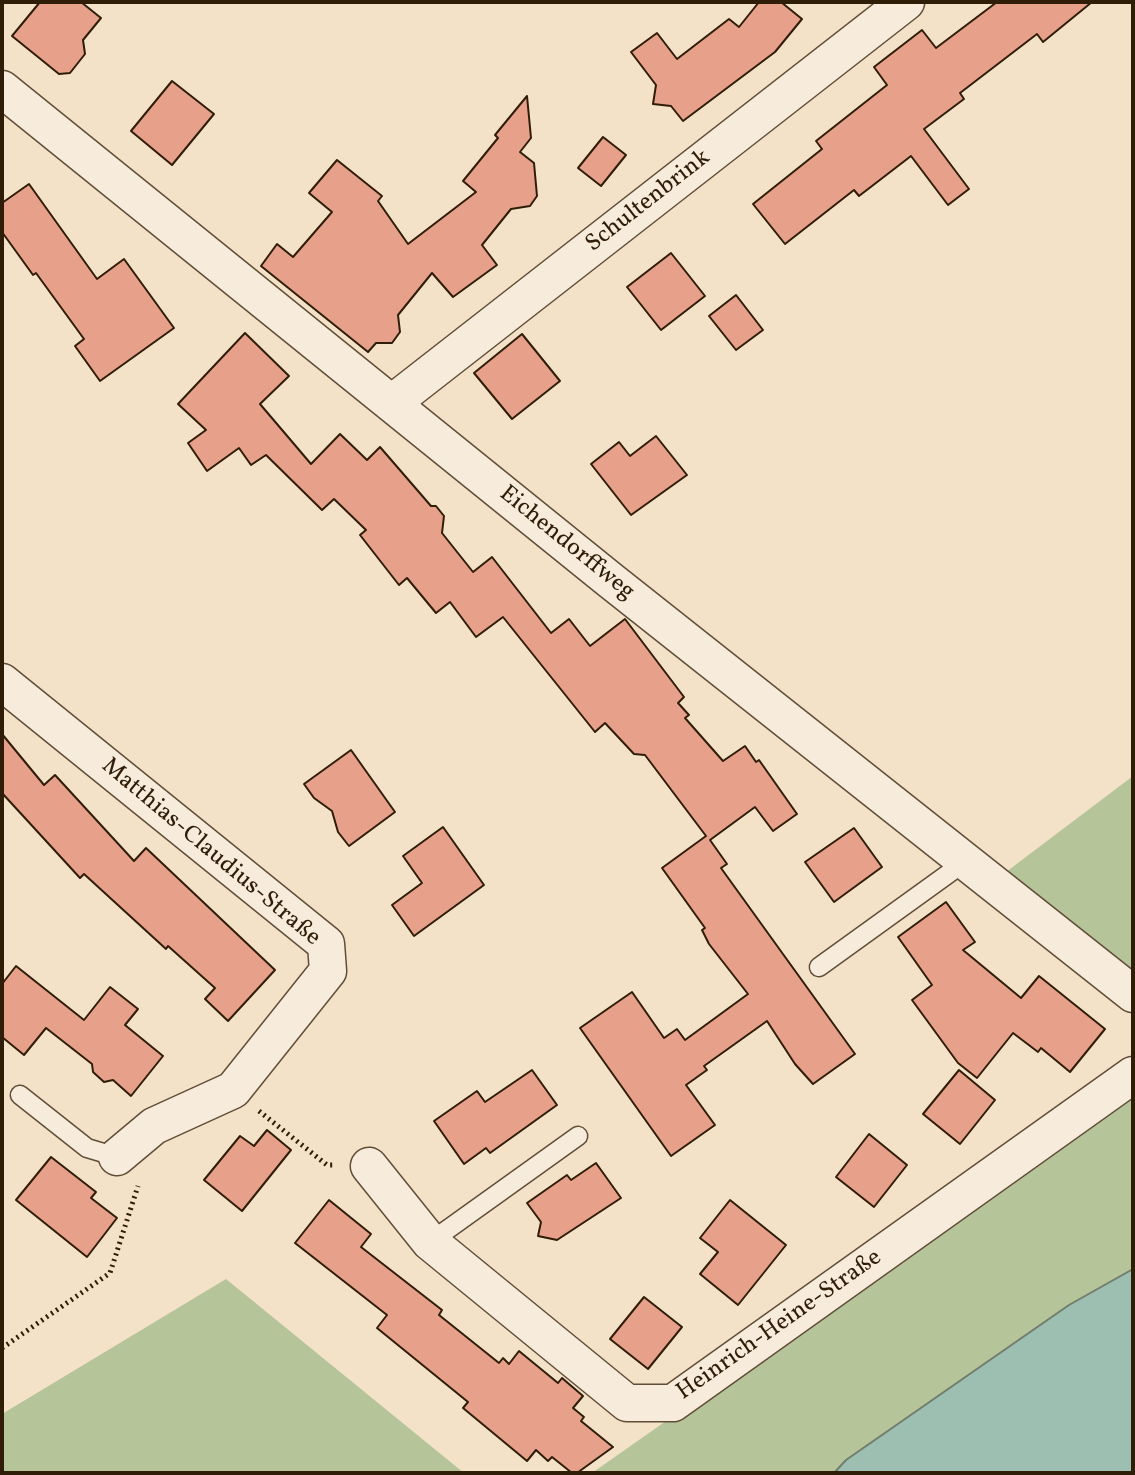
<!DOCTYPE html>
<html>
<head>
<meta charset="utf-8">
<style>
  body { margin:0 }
  #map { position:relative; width:1135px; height:1475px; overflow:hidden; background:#f3e2c8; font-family:Vollkorn,serif }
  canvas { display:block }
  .frame { position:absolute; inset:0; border:4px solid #301d08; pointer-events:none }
</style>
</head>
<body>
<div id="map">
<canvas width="1135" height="1475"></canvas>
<div class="frame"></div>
</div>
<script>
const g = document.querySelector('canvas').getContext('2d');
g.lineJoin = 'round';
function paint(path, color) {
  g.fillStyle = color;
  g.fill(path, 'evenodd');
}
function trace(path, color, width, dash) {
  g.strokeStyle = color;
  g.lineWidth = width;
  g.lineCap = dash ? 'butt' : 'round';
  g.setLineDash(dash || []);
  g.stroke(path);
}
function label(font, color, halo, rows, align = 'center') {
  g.font = font + ' Vollkorn,serif';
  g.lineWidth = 7;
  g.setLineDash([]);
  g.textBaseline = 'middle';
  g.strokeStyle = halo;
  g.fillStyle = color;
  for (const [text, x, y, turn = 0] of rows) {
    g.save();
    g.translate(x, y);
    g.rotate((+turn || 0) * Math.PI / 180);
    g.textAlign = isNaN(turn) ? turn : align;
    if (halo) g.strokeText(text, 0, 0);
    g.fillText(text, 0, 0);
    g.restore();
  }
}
paint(new Path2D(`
  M 1133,776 L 1133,980 L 1006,872 Z
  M 1133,1093 L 1133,1269 L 1069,1305 L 846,1460 L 834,1473 L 592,1473 Z
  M 226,1279 L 464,1473 L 2,1473 L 2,1414 Z`), '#b6c49a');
const water = new Path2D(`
  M 1133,1269 L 1133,1473 L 834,1473 L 846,1460 L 1069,1305 Z`);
paint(water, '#9cbfb1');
trace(water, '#717e6d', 2);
const building = new Path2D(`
  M 40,2 L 81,2 L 101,18 L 83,40 L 85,54 L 70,73 L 59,74 L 12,36 Z
  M 759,2 L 781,2 L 802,19 L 775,52 L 683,121 L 671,106 L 653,104 L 656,85 L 631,52 L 657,33 L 677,59 L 729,19 L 739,27 Z
  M 997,2 L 1092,2 L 1043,42 L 1037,34 L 960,93 L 964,99 L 924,129 L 969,189 L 948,205 L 911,156 L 859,196 L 854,190 L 785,244 L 753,204 L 822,149 L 816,141 L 887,85 L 874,67 L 922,30 L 936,48 Z
  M 172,81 L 214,114 L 172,165 L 131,131 Z
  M 527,96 L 531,138 L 520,152 L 534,163 L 537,196 L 530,206 L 511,209 L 482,245 L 497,265 L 453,297 L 432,273 L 398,315 L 400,332 L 392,343 L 376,343 L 368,352 L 261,266 L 277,244 L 293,257 L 332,212 L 309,193 L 337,160 L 382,196 L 378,201 L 408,244 L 476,192 L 463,181 L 498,138 L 495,135 Z
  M 603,137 L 626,155 L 601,186 L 578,168 Z
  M 29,184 L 97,279 L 124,259 L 174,328 L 100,381 L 75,346 L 84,339 L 36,273 L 33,275 L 2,232 L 2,203 Z
  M 671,253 L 705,296 L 661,330 L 627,287 Z
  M 736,295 L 763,330 L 736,350 L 709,316 Z
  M 245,333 L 289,376 L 260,404 L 311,464 L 340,434 L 367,460 L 380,447 L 431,506 L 436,506 L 444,516 L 442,533 L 473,572 L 492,557 L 551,633 L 569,619 L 590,646 L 625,619 L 684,697 L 678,703 L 689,715 L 685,718 L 723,761 L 745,746 L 756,762 L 759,760 L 797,814 L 773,831 L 755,807 L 710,840 L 727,864 L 721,868 L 855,1054 L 813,1084 L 795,1064 L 767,1021 L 704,1066 L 707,1070 L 686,1085 L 715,1125 L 671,1156 L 580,1028 L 632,992 L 664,1038 L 677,1029 L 685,1040 L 748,994 L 709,944 L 702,930 L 705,928 L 662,868 L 706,836 L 645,755 L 634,754 L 605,723 L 595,732 L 503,617 L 476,637 L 450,602 L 436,613 L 407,578 L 399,585 L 360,535 L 366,530 L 334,499 L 322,510 L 266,455 L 251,465 L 239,448 L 207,471 L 188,443 L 206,430 L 178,404 Z
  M 522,334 L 560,381 L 512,419 L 474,373 Z
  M 656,436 L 687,475 L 631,515 L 591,464 L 619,442 L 630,456 Z
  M 2,734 L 44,785 L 55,775 L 134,861 L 146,848 L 275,970 L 228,1021 L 205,999 L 215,988 L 168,946 L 166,949 L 84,874 L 80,878 L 2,793 Z
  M 351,750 L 395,812 L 349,846 L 338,832 L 332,811 L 314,798 L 304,784 Z
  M 443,827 L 484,885 L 414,936 L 392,905 L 422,883 L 403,856 Z
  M 854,828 L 882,867 L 834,902 L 805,862 Z
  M 946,902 L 975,942 L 963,950 L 1021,998 L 1039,976 L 1105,1029 L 1070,1072 L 1041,1048 L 1038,1052 L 1013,1033 L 977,1078 L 958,1063 L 912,1000 L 932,985 L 898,937 Z
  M 16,966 L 84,1020 L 110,987 L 138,1009 L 125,1025 L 163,1056 L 131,1096 L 113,1080 L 104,1082 L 93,1072 L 92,1064 L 46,1028 L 24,1055 L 2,1037 L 2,984 Z
  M 532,1070 L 557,1105 L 490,1153 L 486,1148 L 464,1164 L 434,1121 L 477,1091 L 485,1102 Z
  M 959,1070 L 995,1100 L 960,1144 L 923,1114 Z
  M 267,1130 L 291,1150 L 242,1211 L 204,1180 L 240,1136 L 254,1146 Z
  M 869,1134 L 907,1165 L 874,1207 L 836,1177 Z
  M 51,1157 L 96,1192 L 91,1198 L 117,1218 L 87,1257 L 16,1200 Z
  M 596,1163 L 621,1198 L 557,1240 L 538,1236 L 541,1222 L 527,1203 L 567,1175 L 571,1180 Z
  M 329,1200 L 371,1234 L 361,1247 L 442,1310 L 439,1315 L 499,1363 L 503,1358 L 509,1364 L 519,1351 L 558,1383 L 562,1378 L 583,1396 L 573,1408 L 584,1417 L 581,1421 L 613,1447 L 577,1473 L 572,1473 L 552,1457 L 548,1461 L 536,1450 L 527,1461 L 463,1408 L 468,1402 L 377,1328 L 387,1315 L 295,1243 Z
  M 730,1200 L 786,1245 L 738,1305 L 700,1274 L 718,1252 L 700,1238 Z
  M 644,1297 L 682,1327 L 648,1369 L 610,1339 Z`);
paint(building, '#e7a08a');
trace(building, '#301d08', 2);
const lane = new Path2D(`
  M 819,967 L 966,861
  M 20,1095 L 87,1148 L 117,1157
  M 430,1242 L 578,1136`);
const street = new Path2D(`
  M 2,89 L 610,580 L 1133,994
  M 392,403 L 906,2
  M 2,682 L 326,944 L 328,971 L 233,1090 L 154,1126 L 117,1157
  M 369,1166 L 430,1242 L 627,1403 L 673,1403 L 1133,1075`);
trace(lane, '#614e38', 21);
trace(street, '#614e38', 39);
trace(new Path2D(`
  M 259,1111 L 327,1165 L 334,1165
  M 2,1348 L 110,1273 L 138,1186`), '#301d08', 5, [2, 4]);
trace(lane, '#f7ecdb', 18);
trace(street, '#f7ecdb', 36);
label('24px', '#301d08', '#f7ecdb', [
  ["Schultenbrink",649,202,-38],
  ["Eichendorffweg",566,544,39],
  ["Matthias-Claudius-Straße",210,853,40],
  ["Heinrich-Heine-Straße",780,1326,-35]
]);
</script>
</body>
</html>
